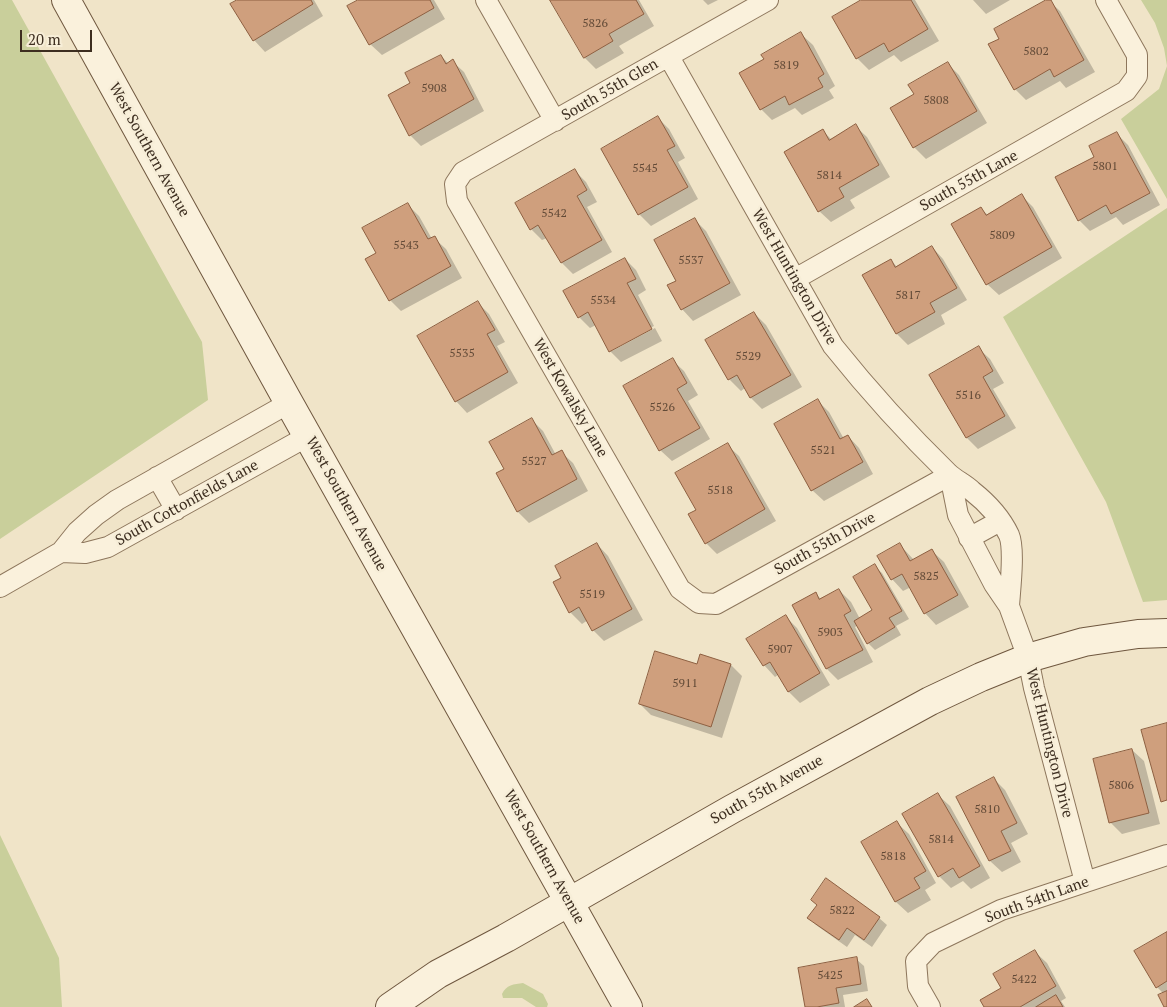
<!DOCTYPE html>
<html>
<head>
<meta charset="utf-8">
<style>
  body { margin:0 }
  #map { position:relative; width:1167px; height:1007px; overflow:hidden; background:#f0e4c8; font-family:"PT Serif",serif }
  canvas { display:block }
  .scale { position:absolute; left:20px; top:30px; width:72px; height:22px; box-sizing:border-box; border:2px solid #3d2e20; border-top:0; padding-left:6px; font-size:15px; line-height:18px; white-space:nowrap; color:#3d2e20; -webkit-text-stroke:4px #f7eed8; paint-order:stroke }
</style>
</head>
<body>
<div id="map">
<canvas width="1167" height="1007"></canvas>
<div class="scale">20 m</div>
</div>
<script>
const g = document.querySelector('canvas').getContext('2d');
g.lineJoin = 'round';
function paint(path, color) {
  g.fillStyle = color;
  g.fill(path, 'evenodd');
}
function trace(path, color, width, dash) {
  g.strokeStyle = color;
  g.lineWidth = width;
  g.lineCap = dash ? 'butt' : 'round';
  g.setLineDash(dash || []);
  g.stroke(path);
}
function label(font, color, halo, rows, align = 'center') {
  g.font = font + ' "PT Serif",serif';
  g.lineWidth = 5;
  g.setLineDash([]);
  g.textBaseline = 'middle';
  g.strokeStyle = halo;
  g.fillStyle = color;
  for (const [text, x, y, turn = 0] of rows) {
    g.save();
    g.translate(x, y);
    g.rotate((+turn || 0) * Math.PI / 180);
    g.textAlign = isNaN(turn) ? turn : align;
    if (halo) g.strokeText(text, 0, 0);
    g.fillText(text, 0, 0);
    g.restore();
  }
}
paint(new Path2D(`
  M 0,0 L 12,0 L 202,342 L 208,400 L 0,539 Z
  M 1141,0 L 1167,0 L 1167,199 L 1121,119 L 1159,89 L 1167,66 L 1164,48 L 1155,23 Z
  M 1167,208 L 1167,600 L 1143,602 L 1106,502 L 1003,317 Z
  M 0,835 L 59,958 L 62,1007 L 0,1007 Z
  M 523,983 L 543,994 L 548,1004 L 547,1007 L 536,1007 L 522,998 L 503,998 L 502,994 C 506,985 514,984 523,983 Z`), '#c9cf9b');
paint(new Path2D(`
  M 239,0 L 314,0 L 323,16 L 265,52 L 254,40 Z
  M 361,0 L 434,0 L 445,19 L 382,55 L 370,44 Z
  M 552,0 L 639,0 L 654,26 L 619,46 L 624,53 L 596,69 L 584,57 Z
  M 703,0 L 718,0 L 708,5 Z
  M 864,0 L 915,0 L 939,41 L 901,62 L 894,55 L 869,70 L 857,58 L 834,17 Z
  M 973,0 L 1010,0 L 986,14 Z
  M 1048,0 L 1060,11 L 1095,72 L 1066,88 L 1060,81 L 1026,100 L 1015,89 L 1001,39 Z
  M 801,34 L 813,45 L 835,86 L 829,90 L 834,98 L 802,115 L 795,108 L 772,120 L 761,109 L 765,60 Z
  M 441,56 L 449,64 L 452,61 L 464,72 L 484,111 L 421,146 L 410,135 L 412,84 Z
  M 947,63 L 959,75 L 987,123 L 926,159 L 914,147 L 915,95 Z
  M 658,118 L 669,129 L 685,158 L 678,162 L 698,199 L 651,226 L 639,214 L 603,149 Z
  M 855,126 L 867,137 L 890,177 L 850,200 L 855,208 L 831,222 L 819,211 L 823,131 L 832,140 Z
  M 1116,133 L 1128,145 L 1160,205 L 1123,225 L 1116,217 L 1090,231 L 1079,220 Z
  M 574,170 L 586,182 L 597,202 L 587,207 L 612,252 L 573,274 L 562,263 L 547,238 L 542,240 L 531,229 Z
  M 1021,195 L 1033,207 L 1062,258 L 999,295 L 987,284 L 981,209 L 988,215 Z
  M 408,205 L 419,216 L 432,239 L 434,238 L 446,249 L 462,278 L 401,311 L 390,300 L 377,254 Z
  M 695,220 L 706,231 L 741,295 L 693,321 L 682,309 L 678,282 Z
  M 932,247 L 943,259 L 967,300 L 941,315 L 945,324 L 908,345 L 897,334 L 864,276 L 891,260 L 897,267 Z
  M 625,259 L 636,270 L 646,290 L 638,295 L 654,326 L 612,348 L 612,351 L 655,328 L 662,341 L 621,362 L 610,351 L 596,325 L 590,328 L 579,317 Z
  M 478,303 L 489,314 L 505,342 L 497,346 L 518,383 L 467,413 L 456,401 Z
  M 754,313 L 766,325 L 802,387 L 762,409 L 751,398 L 745,388 L 741,391 L 729,379 Z
  M 978,348 L 990,359 L 1004,383 L 993,389 L 1016,428 L 978,449 L 967,438 L 931,375 Z
  M 672,360 L 684,371 L 698,395 L 688,401 L 710,439 L 672,461 L 660,450 Z
  M 817,400 L 829,412 L 844,439 L 848,436 L 859,448 L 873,474 L 824,501 L 812,490 Z
  M 532,420 L 543,431 L 556,455 L 561,452 L 573,463 L 588,491 L 529,523 L 518,512 L 505,469 Z
  M 727,445 L 739,456 L 776,521 L 717,554 L 706,543 L 697,510 Z
  M 597,544 L 608,556 L 643,620 L 604,641 L 593,630 L 588,620 L 582,624 L 570,612 L 563,578 Z
  M 900,545 L 914,560 L 932,551 L 944,562 L 969,607 L 936,625 L 925,613 L 911,587 L 903,591 L 892,579 Z
  M 874,566 L 882,573 L 909,619 L 896,626 L 901,635 L 875,650 L 868,643 L 858,625 L 855,627 L 873,662 L 838,680 L 827,669 L 794,606 L 816,594 L 822,600 L 839,590 L 851,602 L 860,619 L 874,610 Z
  M 786,617 L 797,628 L 830,685 L 800,703 L 788,691 L 779,674 L 775,677 L 764,665 Z
  M 731,665 L 742,676 L 722,738 L 651,715 L 640,704 L 697,666 Z
  M 1132,750 L 1144,761 L 1160,824 L 1122,834 L 1110,822 Z
  M 994,779 L 1005,790 L 1028,834 L 1011,843 L 1021,862 L 1002,872 L 990,861 L 958,797 Z
  M 938,795 L 950,806 L 990,878 L 971,889 L 963,881 L 951,888 L 939,876 L 904,814 Z
  M 897,823 L 909,834 L 936,883 L 925,890 L 931,900 L 908,913 L 896,902 L 863,843 Z
  M 809,917 L 879,918 L 887,925 L 872,947 L 855,935 L 847,947 L 816,925 Z
  M 1167,934 L 1167,1007 L 1166,1007 L 1164,994 L 1157,987 Z
  M 1035,952 L 1047,963 L 1066,998 L 1061,1001 L 1065,1007 L 985,1007 Z
  M 856,959 L 864,966 L 868,991 L 843,995 L 845,1007 L 806,1007 Z`), '#0003');
const building = new Path2D(`
  M 237,0 L 311,0 L 313,4 L 253,41 L 230,4 Z
  M 358,0 L 430,0 L 434,8 L 369,45 L 347,6 Z
  M 550,0 L 636,0 L 644,14 L 609,34 L 613,41 L 584,58 Z
  M 861,0 L 911,0 L 928,29 L 889,52 L 884,43 L 856,59 L 832,17 Z
  M 1046,0 L 1051,0 L 1084,60 L 1054,77 L 1050,69 L 1014,90 L 988,44 L 999,39 L 994,29 Z
  M 801,32 L 824,74 L 818,78 L 823,87 L 789,105 L 785,96 L 760,110 L 739,73 L 764,59 L 761,55 Z
  M 441,55 L 446,64 L 453,59 L 474,99 L 409,136 L 388,95 L 410,83 L 405,73 Z
  M 948,62 L 977,111 L 913,148 L 890,108 L 914,94 L 908,85 Z
  M 658,116 L 675,146 L 667,150 L 688,187 L 638,215 L 601,149 Z
  M 856,124 L 879,165 L 839,188 L 844,197 L 818,212 L 784,152 L 823,129 L 829,140 Z
  M 1117,132 L 1150,193 L 1111,214 L 1106,205 L 1078,221 L 1055,177 L 1094,157 L 1089,146 Z
  M 575,169 L 587,190 L 577,196 L 602,240 L 561,263 L 538,225 L 530,230 L 515,203 Z
  M 1022,194 L 1052,247 L 986,285 L 951,224 L 981,207 L 986,215 Z
  M 408,203 L 428,239 L 435,236 L 451,266 L 389,301 L 365,259 L 376,253 L 362,228 Z
  M 695,218 L 730,283 L 681,310 L 667,285 L 676,281 L 654,240 Z
  M 932,246 L 957,288 L 930,303 L 935,312 L 896,334 L 862,275 L 891,259 L 895,267 Z
  M 625,258 L 636,279 L 627,283 L 652,329 L 609,352 L 588,312 L 578,318 L 563,291 Z
  M 478,301 L 495,330 L 487,334 L 508,372 L 455,402 L 417,336 Z
  M 754,312 L 791,375 L 750,398 L 737,375 L 728,380 L 705,340 Z
  M 979,346 L 993,371 L 983,377 L 1005,416 L 966,438 L 929,375 Z
  M 673,358 L 687,383 L 677,389 L 700,428 L 659,451 L 623,386 Z
  M 818,399 L 840,439 L 848,435 L 863,462 L 811,491 L 774,424 Z
  M 532,418 L 552,455 L 562,450 L 577,479 L 517,512 L 496,473 L 504,469 L 489,442 Z
  M 728,443 L 765,509 L 705,544 L 688,514 L 696,510 L 675,473 Z
  M 597,543 L 632,609 L 592,631 L 579,607 L 569,613 L 553,582 L 561,578 L 555,566 Z
  M 900,543 L 910,561 L 932,549 L 958,595 L 924,614 L 902,574 L 891,580 L 877,556 Z
  M 875,564 L 902,611 L 889,618 L 895,627 L 867,644 L 854,621 L 872,610 L 853,577 Z
  M 839,589 L 851,611 L 844,615 L 863,650 L 826,669 L 792,605 L 816,592 L 819,599 Z
  M 786,615 L 820,673 L 788,692 L 770,662 L 763,666 L 746,639 Z
  M 655,651 L 697,664 L 700,654 L 731,664 L 711,727 L 639,704 Z
  M 1167,723 L 1167,800 L 1161,802 L 1141,730 Z
  M 1132,749 L 1149,813 L 1109,823 L 1093,759 Z
  M 994,777 L 1017,823 L 1001,831 L 1011,851 L 989,861 L 956,797 Z
  M 938,793 L 980,866 L 959,878 L 953,868 L 938,877 L 902,814 Z
  M 897,821 L 926,871 L 914,878 L 920,888 L 895,902 L 861,842 Z
  M 826,878 L 880,917 L 864,940 L 847,928 L 839,940 L 807,918 L 817,905 L 811,900 Z
  M 1167,932 L 1167,981 L 1156,988 L 1134,951 Z
  M 1035,950 L 1056,986 L 1020,1007 L 984,1007 L 980,1000 L 1001,988 L 993,974 Z
  M 857,957 L 861,984 L 836,988 L 839,1003 L 817,1007 L 805,1007 L 798,968 Z
  M 1167,991 L 1167,1007 L 1164,1007 L 1158,995 Z
  M 1056,995 L 1063,1007 L 1036,1007 Z
  M 867,999 L 872,1007 L 854,1007 Z`);
paint(building, '#cf9f7d');
trace(building, '#8d5f41', 1);
const street = new Path2D(`
  M 486,0 L 555,121
  M 768,0 L 463,172 L 455,184 L 457,201 L 680,589 L 699,603 L 716,604 L 950,475
  M 669,57 L 833,346 C 869,391 907,433 948,473 C 955,480 965,484 972,491 C 986,502 1001,518 1009,535 C 1015,549 1010,590 1009,606
  M 795,279 L 1126,91 L 1137,76 L 1137,55 L 1106,0
  M 950,475 L 958,515 L 994,584 L 1009,606 L 1028,658 L 1034,688 L 1085,882
  M 157,477 L 176,510
  M 969,538 L 1000,521
  M 61,552 L 85,553 L 108,547 L 308,436
  M 0,587 L 61,552 L 77,532 L 96,515 L 117,500 L 289,403
  M 930,1007 L 918,986 L 916,961 L 933,943 L 1001,910 L 1167,855`);
const secondary = new Path2D(`
  M 66,0 L 289,403 L 628,1007
  M 390,1007 L 438,974 L 506,938 L 732,809 L 930,701 L 981,677 L 1028,658 L 1084,642 L 1138,634 L 1167,633`);
trace(street, '#8d765c', 22);
trace(secondary, '#6f573f', 30);
trace(street, '#faf1dc', 20);
trace(secondary, '#faf1dc', 28);
label('12px', '#624a37', null, [
  ["5826",595,24],
  ["5802",1036,52],
  ["5819",786,66],
  ["5908",434,89],
  ["5808",936,101],
  ["5801",1105,167],
  ["5545",645,169],
  ["5814",829,176],
  ["5542",554,214],
  ["5809",1002,236],
  ["5543",406,246],
  ["5537",691,261],
  ["5817",908,296],
  ["5534",603,301],
  ["5535",462,354],
  ["5529",748,357],
  ["5516",968,396],
  ["5526",662,408],
  ["5521",823,451],
  ["5527",534,462],
  ["5518",720,491],
  ["5825",926,577],
  ["5519",592,595],
  ["5903",830,633],
  ["5907",780,650],
  ["5911",685,684],
  ["5806",1121,786],
  ["5810",987,810],
  ["5814",941,840],
  ["5818",893,857],
  ["5822",842,911],
  ["5425",830,976],
  ["5422",1024,980]
]);
label('15px', '#3d2e20', '#f7eed8', [
  ["South 55th Glen",610,90,-30],
  ["West Southern Avenue",149,150,61],
  ["South 55th Lane",969,181,-29],
  ["West Huntington Drive",794,277,60],
  ["West Kowalsky Lane",570,398,60],
  ["South Cottonfields Lane",187,503,-29],
  ["West Southern Avenue",346,504,61],
  ["South 55th Drive",825,544,-29],
  ["West Huntington Drive",1049,743,76],
  ["South 55th Avenue",767,790,-29],
  ["West Southern Avenue",544,857,61],
  ["South 54th Lane",1037,900,-20]
]);
</script>
</body>
</html>
